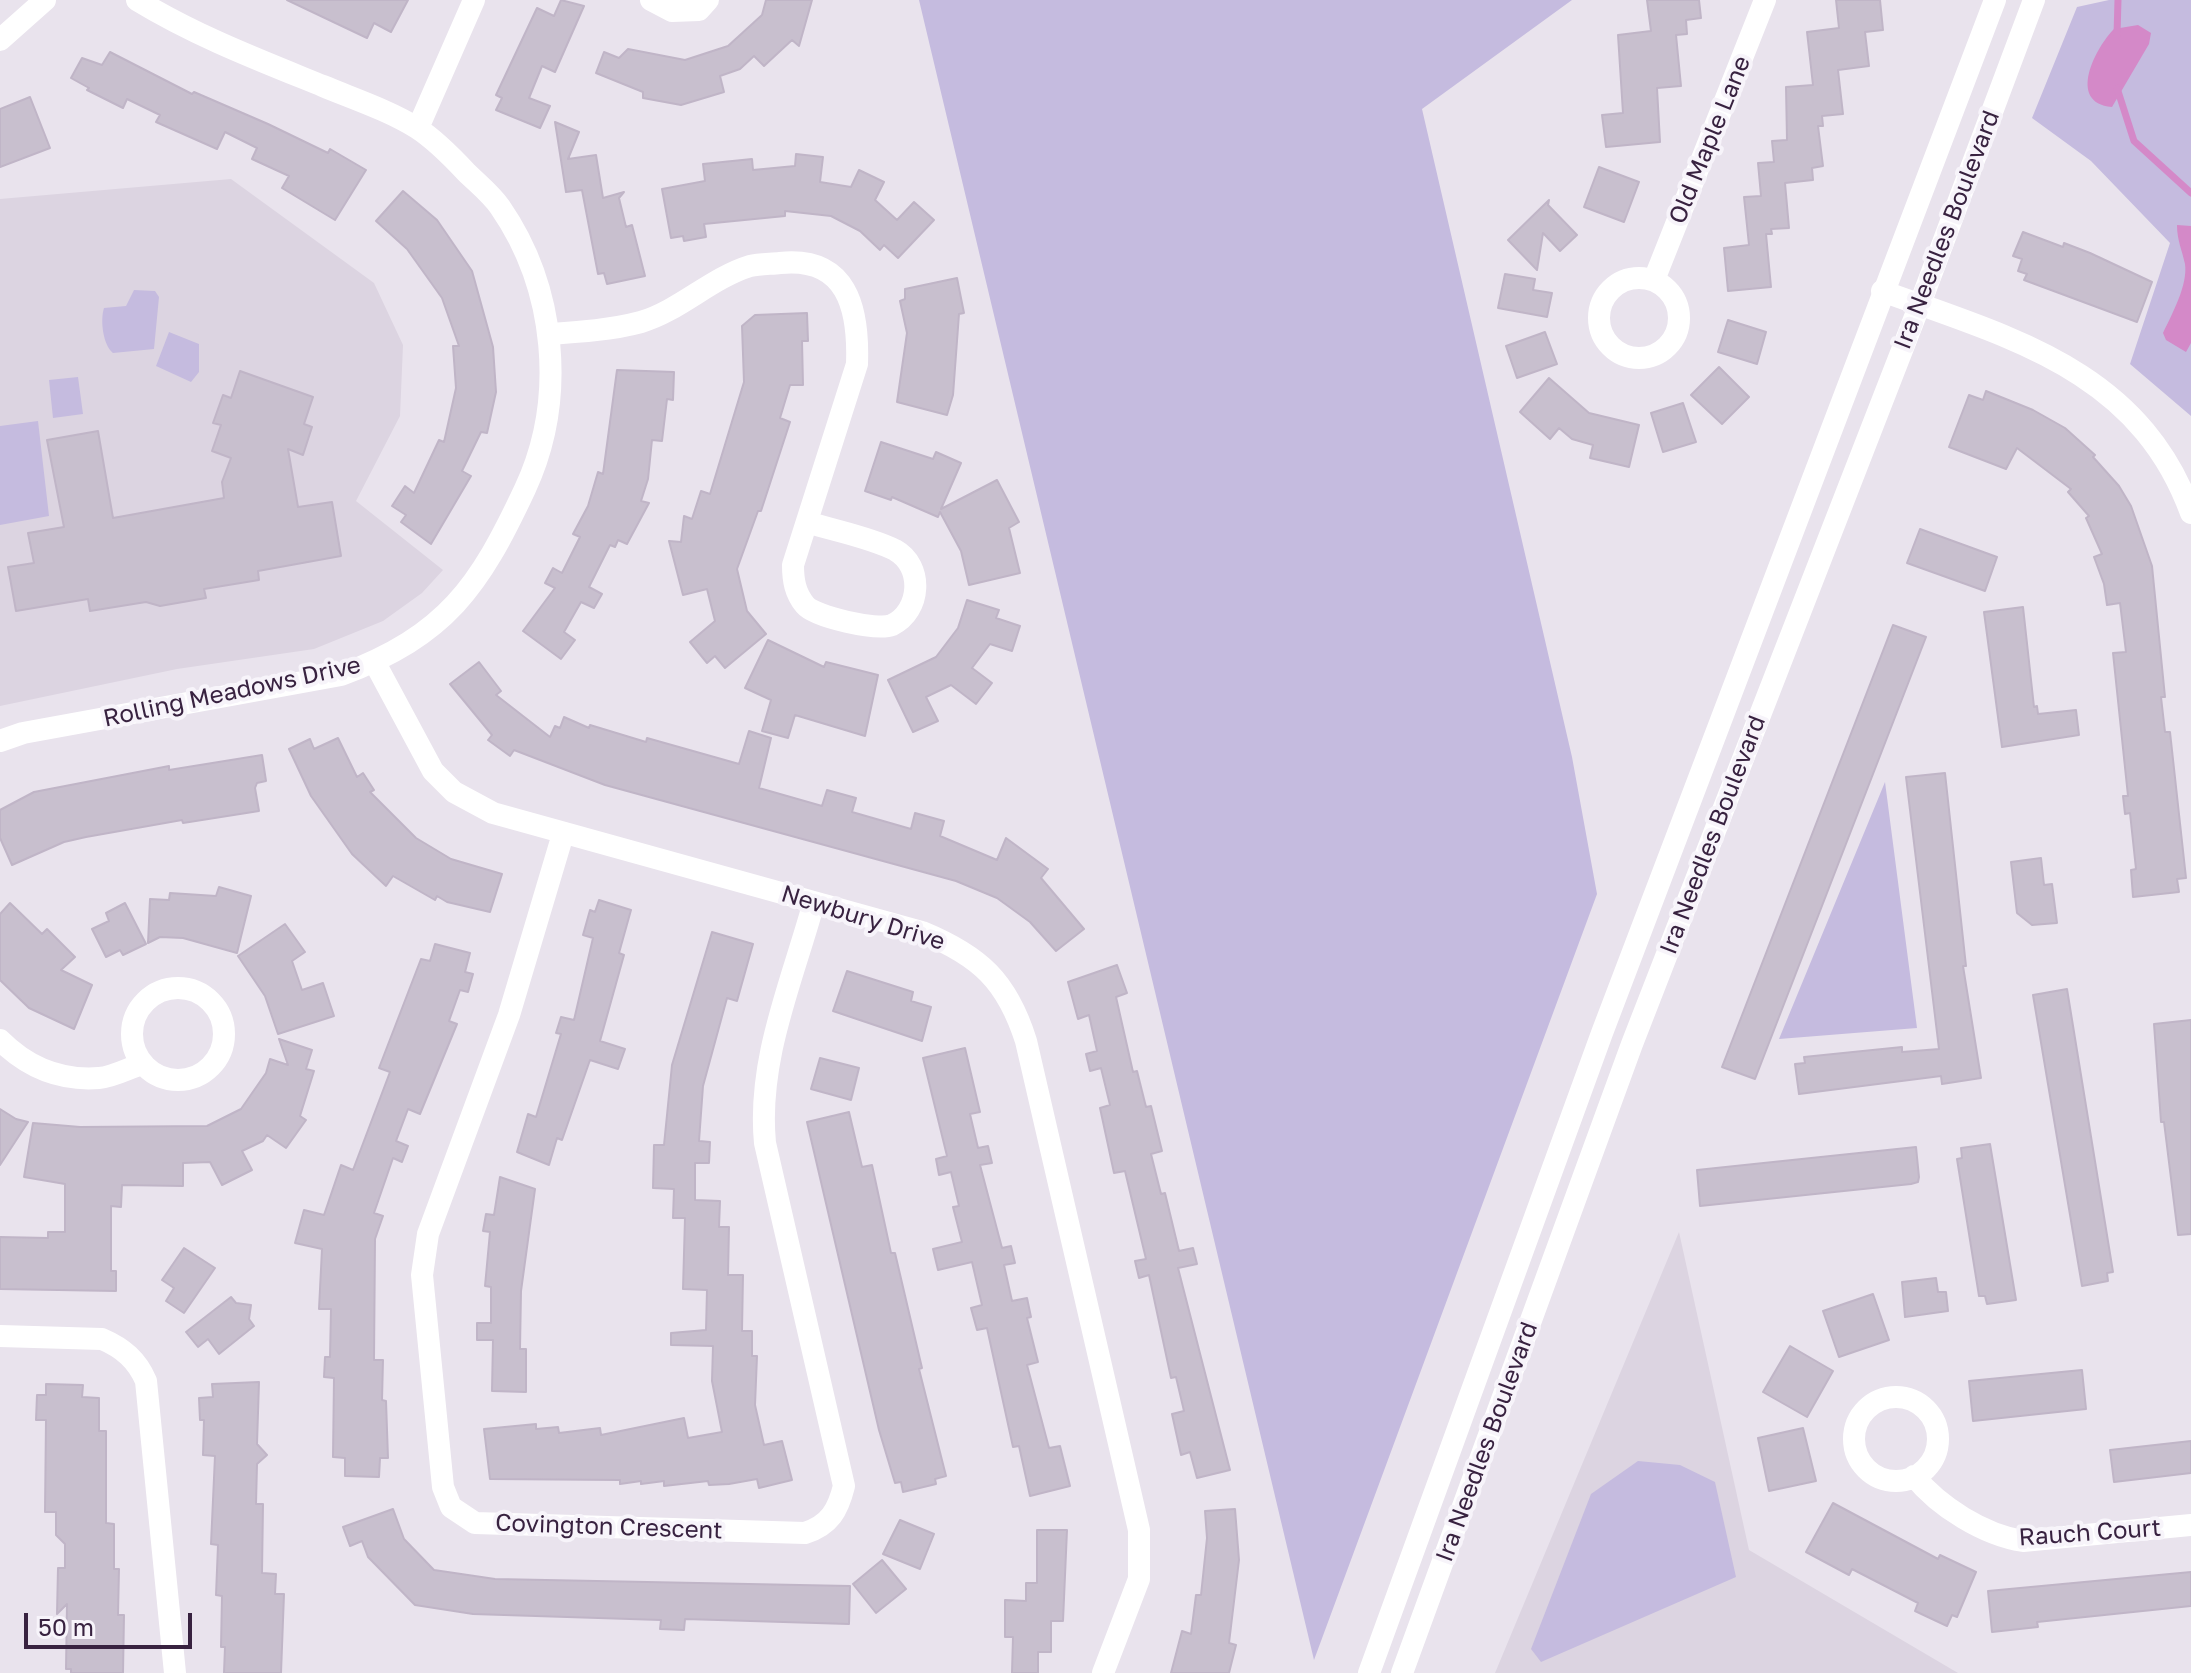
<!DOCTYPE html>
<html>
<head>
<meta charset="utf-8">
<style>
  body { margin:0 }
  #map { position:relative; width:2191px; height:1673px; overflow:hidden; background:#e9e3ed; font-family:"Golos Text",sans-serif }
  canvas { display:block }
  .scale { position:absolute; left:24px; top:1613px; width:168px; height:36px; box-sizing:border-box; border:4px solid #382240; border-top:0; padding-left:10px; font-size:24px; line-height:28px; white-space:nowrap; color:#382240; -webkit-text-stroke:6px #f7f4fa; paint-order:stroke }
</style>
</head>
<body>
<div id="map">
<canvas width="2191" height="1673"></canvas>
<div class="scale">50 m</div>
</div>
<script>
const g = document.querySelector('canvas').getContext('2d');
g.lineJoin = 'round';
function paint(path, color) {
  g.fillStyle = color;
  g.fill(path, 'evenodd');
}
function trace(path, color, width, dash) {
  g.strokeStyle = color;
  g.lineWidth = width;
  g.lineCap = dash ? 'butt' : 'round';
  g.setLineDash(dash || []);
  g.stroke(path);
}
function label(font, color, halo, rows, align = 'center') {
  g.font = font + ' "Golos Text",sans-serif';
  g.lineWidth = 8;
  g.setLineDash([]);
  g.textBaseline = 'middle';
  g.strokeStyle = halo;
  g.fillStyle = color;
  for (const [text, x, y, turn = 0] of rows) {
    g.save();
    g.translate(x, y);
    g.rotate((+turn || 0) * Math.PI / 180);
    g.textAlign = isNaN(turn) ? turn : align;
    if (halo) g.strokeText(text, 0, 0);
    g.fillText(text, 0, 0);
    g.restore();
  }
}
paint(new Path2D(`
  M 231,179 L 374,283 L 403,345 L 400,416 L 356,501 L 443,570 L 422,593 L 383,621 L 314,649 L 177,669 L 0,706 L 0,199 Z
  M 1679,1232 L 1749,1550 L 1958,1673 L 1495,1673 Z`), '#dcd4e1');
paint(new Path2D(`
  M 919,0 L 1572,0 L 1422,109 L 1572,757 L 1597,894 L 1314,1660 Z
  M 2109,0 L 2191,0 L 2191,416 L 2130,364 L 2170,243 L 2091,161 L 2032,118 L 2077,7 Z
  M 134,290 L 155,291 L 159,297 L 154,349 L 113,353 C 103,345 100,320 104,308 L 126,306 Z
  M 169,332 L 199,344 L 199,372 L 191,382 L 156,366 Z
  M 78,377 L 83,414 L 53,418 L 49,380 Z
  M 38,421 L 49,516 L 0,525 L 0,426 Z
  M 1885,782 L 1917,1028 L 1779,1039 Z
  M 1638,1461 L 1680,1465 L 1715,1482 L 1736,1577 L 1541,1662 L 1531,1649 L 1591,1494 Z`), '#c5bbdf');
paint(new Path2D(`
  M 2138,25 L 2151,33 L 2149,44 L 2112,107 C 2066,103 2096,47 2114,29 Z
  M 2177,225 L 2191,226 L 2191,343 L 2186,352 L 2166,340 L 2163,333 C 2172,314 2188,285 2185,264 C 2182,250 2177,240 2177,225 Z`), '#d489c8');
trace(new Path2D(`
  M 2117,35 L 2118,0
  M 2117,88 L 2134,141 L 2191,193`), '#d489c8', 7);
const building = new Path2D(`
  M 287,0 L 408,0 L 391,32 L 374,23 L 367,38 Z
  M 561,0 L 584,6 L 555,72 L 542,66 L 529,98 L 550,106 L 540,128 L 496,110 L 502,98 L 496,95 L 537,8 L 554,16 Z
  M 766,0 L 812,0 L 799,46 L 792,40 L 764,66 L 754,56 L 740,69 L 720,76 L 724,92 L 681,105 L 643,98 L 643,92 L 596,73 L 604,52 L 619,58 L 628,49 L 685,60 L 728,46 L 762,15 Z
  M 1647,0 L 1699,0 L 1701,18 L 1686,20 L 1687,34 L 1676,35 L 1681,86 L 1657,88 L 1660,142 L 1606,147 L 1602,115 L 1623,113 L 1618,35 L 1651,31 Z
  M 1836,0 L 1880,0 L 1883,30 L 1865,32 L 1869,66 L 1838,70 L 1843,114 L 1822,116 L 1823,126 L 1818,126 L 1823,166 L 1812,168 L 1813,180 L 1785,183 L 1789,228 L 1771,229 L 1772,234 L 1766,234 L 1771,287 L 1728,291 L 1724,248 L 1749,245 L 1744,197 L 1761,196 L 1758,163 L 1774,162 L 1772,141 L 1787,140 L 1786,87 L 1813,85 L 1807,32 L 1839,28 Z
  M 110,52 L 192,94 L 194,92 L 268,124 L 328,153 L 330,149 L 366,170 L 335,220 L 282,188 L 289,176 L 252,159 L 257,148 L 225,132 L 217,149 L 156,122 L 160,115 L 127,99 L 123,108 L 87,90 L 89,88 L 71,78 L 82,58 L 102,65 Z
  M 30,97 L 50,148 L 0,167 L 0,109 Z
  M 555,122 L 579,132 L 568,159 L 596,155 L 603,198 L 624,192 L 619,198 L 626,227 L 632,225 L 645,276 L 607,284 L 604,273 L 598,274 L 582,190 L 566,192 Z
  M 796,154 L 823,157 L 820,182 L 851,187 L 859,170 L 884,182 L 875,200 L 897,220 L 914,202 L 934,220 L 898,258 L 884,245 L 880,250 L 860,231 L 831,216 L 785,211 L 785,216 L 704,224 L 706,237 L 684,241 L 683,236 L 671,238 L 662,189 L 705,181 L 703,164 L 752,159 L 753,170 L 795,166 Z
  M 1599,167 L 1639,182 L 1624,222 L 1584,207 Z
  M 403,191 L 437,220 L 472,271 L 493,347 L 496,392 L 487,433 L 481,432 L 462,471 L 471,476 L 431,544 L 401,522 L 406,515 L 392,506 L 405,486 L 414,493 L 439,440 L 444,442 L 456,388 L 453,346 L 459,346 L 442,298 L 407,249 L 376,221 Z
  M 1549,200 L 1548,205 L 1577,235 L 1560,251 L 1543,233 L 1537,270 L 1508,240 Z
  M 2023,232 L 2063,247 L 2064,243 L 2090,253 L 2152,282 L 2137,322 L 2024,280 L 2027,274 L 2018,271 L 2022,259 L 2013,256 Z
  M 1505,274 L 1535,279 L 1533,290 L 1552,293 L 1547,317 L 1498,308 Z
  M 957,278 L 964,313 L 959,314 L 953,395 L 947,415 L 897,402 L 907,333 L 900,301 L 905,299 L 905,289 Z
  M 807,313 L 808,341 L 802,341 L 803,385 L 790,385 L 780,418 L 790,422 L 761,511 L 758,511 L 737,569 L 747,611 L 766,634 L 725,668 L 715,656 L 707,663 L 690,642 L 715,621 L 707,589 L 683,595 L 669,541 L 681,542 L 684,516 L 692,519 L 701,491 L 710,494 L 744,382 L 742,326 L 755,315 Z
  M 1728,320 L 1766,332 L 1757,364 L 1718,352 Z
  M 1545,332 L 1557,364 L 1517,378 L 1506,346 Z
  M 1719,367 L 1749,397 L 1722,424 L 1691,395 Z
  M 617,370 L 674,372 L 673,400 L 667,399 L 662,441 L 652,440 L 648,479 L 641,501 L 649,503 L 627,544 L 618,540 L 615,547 L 610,545 L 589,587 L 602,594 L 594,608 L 581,602 L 564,632 L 575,640 L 561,659 L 523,631 L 555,588 L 545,583 L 553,568 L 562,573 L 580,537 L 573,534 L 588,506 L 598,472 L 603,474 Z
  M 240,371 L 313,397 L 304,424 L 312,427 L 303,455 L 288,449 L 298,507 L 332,502 L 341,556 L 258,571 L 259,580 L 204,589 L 206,598 L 160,606 L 146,602 L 90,611 L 88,599 L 16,611 L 8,567 L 34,563 L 28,533 L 64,527 L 47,440 L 98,431 L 113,518 L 224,498 L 222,482 L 231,458 L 212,451 L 221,425 L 213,423 L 223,395 L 231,398 Z
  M 1549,378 L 1589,413 L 1639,425 L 1629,467 L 1590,458 L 1593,445 L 1572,439 L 1559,428 L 1550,439 L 1520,412 Z
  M 1986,391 L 2033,410 L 2065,428 L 2095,455 L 2093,457 L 2119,486 L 2131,506 L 2152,566 L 2165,697 L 2161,697 L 2165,732 L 2170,732 L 2186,878 L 2177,879 L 2179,892 L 2133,897 L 2131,870 L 2136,869 L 2130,813 L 2125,814 L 2123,796 L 2128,796 L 2113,653 L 2126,652 L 2120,603 L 2107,605 L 2104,584 L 2094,557 L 2102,554 L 2086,518 L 2089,516 L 2068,492 L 2071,489 L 2017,448 L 2006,469 L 1949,447 L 1969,395 L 1983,400 Z
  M 1683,403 L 1696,442 L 1663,452 L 1651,413 Z
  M 881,442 L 933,459 L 936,452 L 961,463 L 941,509 L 997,480 L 1019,522 L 1009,528 L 1020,573 L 969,585 L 961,551 L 940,512 L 938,517 L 892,497 L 891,500 L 865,491 Z
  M 1920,529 L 1997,557 L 1985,591 L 1907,563 Z
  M 967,600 L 999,610 L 996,618 L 1020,626 L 1012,651 L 990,644 L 972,668 L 992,683 L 976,704 L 951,685 L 926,697 L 938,721 L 913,732 L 888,680 L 936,657 L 958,628 Z
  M 2023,607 L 2034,707 L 2037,706 L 2038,714 L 2076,710 L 2079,735 L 2002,747 L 1984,612 Z
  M 1893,625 L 1926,637 L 1755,1079 L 1722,1067 Z
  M 768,640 L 824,667 L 826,662 L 878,675 L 865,736 L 795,715 L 788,738 L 762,731 L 771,700 L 745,688 Z
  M 479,662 L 501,691 L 496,695 L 550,737 L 555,726 L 560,728 L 564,717 L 589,728 L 590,725 L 646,742 L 647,738 L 739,764 L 749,731 L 771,738 L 759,788 L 822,806 L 827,790 L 856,798 L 852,812 L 911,829 L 915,813 L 944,821 L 940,836 L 997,860 L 1006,838 L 1048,869 L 1041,878 L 1084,929 L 1056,951 L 1030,922 L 997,898 L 956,881 L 605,785 L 514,750 L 510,756 L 488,740 L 492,735 L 450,684 Z
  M 338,738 L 357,777 L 363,773 L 374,790 L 370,792 L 416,838 L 451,859 L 502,874 L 490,912 L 447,902 L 437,896 L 435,900 L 393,876 L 386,886 L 352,854 L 311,796 L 289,749 L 310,739 L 314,749 Z
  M 262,755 L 266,781 L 257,783 L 255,788 L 259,811 L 183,823 L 182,820 L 86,837 L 64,842 L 12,865 L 0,838 L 0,810 L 34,792 L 169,766 L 169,770 Z
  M 1945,773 L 1966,966 L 1963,966 L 1981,1078 L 1942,1084 L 1941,1076 L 1799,1094 L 1795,1064 L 1805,1063 L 1804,1057 L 1902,1047 L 1902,1052 L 1939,1049 L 1906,777 Z
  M 2041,858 L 2044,885 L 2052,884 L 2057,923 L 2032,925 L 2017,913 L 2011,862 Z
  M 219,887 L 251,896 L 237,953 L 183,938 L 160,937 L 148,943 L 150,899 L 169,900 L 170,893 L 216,896 Z
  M 599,900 L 631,910 L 619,953 L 624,955 L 600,1041 L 625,1049 L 618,1069 L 590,1060 L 562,1140 L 557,1138 L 549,1165 L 517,1152 L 528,1114 L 536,1117 L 561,1034 L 556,1033 L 561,1017 L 574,1020 L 593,938 L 583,935 L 590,910 L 595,912 Z
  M 10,903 L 42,934 L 47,929 L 75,957 L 61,970 L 92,985 L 74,1029 L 29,1008 L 0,980 L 0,914 Z
  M 125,903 L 146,944 L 123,955 L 120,950 L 106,957 L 92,929 L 109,921 L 106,913 Z
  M 285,924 L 305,952 L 292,961 L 302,990 L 323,983 L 334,1016 L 278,1034 L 265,996 L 238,956 Z
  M 712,932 L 753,944 L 737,1001 L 727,998 L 703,1086 L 699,1141 L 710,1142 L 709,1163 L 695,1163 L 695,1200 L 720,1201 L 719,1227 L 729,1227 L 728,1275 L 743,1275 L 742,1331 L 752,1331 L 752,1356 L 757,1356 L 755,1405 L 764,1445 L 782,1441 L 792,1480 L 759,1488 L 757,1479 L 729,1484 L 709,1485 L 708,1481 L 664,1486 L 664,1481 L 641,1484 L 641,1481 L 620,1484 L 620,1480 L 490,1479 L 484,1429 L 536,1424 L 536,1429 L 558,1427 L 559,1433 L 600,1428 L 601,1435 L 684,1418 L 688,1438 L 722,1432 L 712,1381 L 713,1346 L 671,1345 L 671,1333 L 706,1330 L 707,1290 L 683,1289 L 685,1218 L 673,1218 L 674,1189 L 653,1188 L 654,1145 L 664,1145 L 672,1065 Z
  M 435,944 L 470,953 L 465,972 L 473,974 L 468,992 L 460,990 L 449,1021 L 457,1024 L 420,1114 L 408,1109 L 396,1141 L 408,1146 L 402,1162 L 393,1158 L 374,1213 L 383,1216 L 375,1239 L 374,1360 L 383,1360 L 382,1400 L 386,1401 L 388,1458 L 380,1458 L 379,1477 L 345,1476 L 345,1458 L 333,1457 L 334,1378 L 324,1377 L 325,1357 L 330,1357 L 331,1309 L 319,1309 L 322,1249 L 295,1243 L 304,1210 L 324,1215 L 341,1165 L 353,1170 L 390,1072 L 379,1068 L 421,959 L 430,961 Z
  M 1117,965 L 1127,993 L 1116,997 L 1133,1072 L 1137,1071 L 1146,1107 L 1151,1106 L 1162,1151 L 1151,1154 L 1161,1194 L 1165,1193 L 1179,1251 L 1193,1248 L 1197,1264 L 1178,1268 L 1230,1470 L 1197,1478 L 1190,1452 L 1181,1455 L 1172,1414 L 1184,1411 L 1176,1377 L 1171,1378 L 1149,1275 L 1139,1278 L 1135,1261 L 1146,1259 L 1125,1171 L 1114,1173 L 1108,1145 L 1100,1108 L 1110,1105 L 1101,1068 L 1090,1071 L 1086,1054 L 1097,1051 L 1089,1015 L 1078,1019 L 1068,982 Z
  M 847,971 L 913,992 L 911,1001 L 931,1007 L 922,1041 L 833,1011 Z
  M 2067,989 L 2113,1272 L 2107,1273 L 2108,1281 L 2082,1286 L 2033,995 Z
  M 2191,1020 L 2191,1234 L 2178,1235 L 2164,1122 L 2161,1122 L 2154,1024 Z
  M 279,1039 L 312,1050 L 306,1069 L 314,1071 L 300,1116 L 306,1120 L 286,1148 L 267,1135 L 263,1141 L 242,1151 L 252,1170 L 222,1185 L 210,1162 L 183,1163 L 183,1186 L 122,1185 L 121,1207 L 111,1206 L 111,1271 L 116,1271 L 116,1291 L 0,1289 L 0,1237 L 48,1238 L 48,1232 L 65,1232 L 65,1184 L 24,1177 L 33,1123 L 80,1127 L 207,1126 L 241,1109 L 266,1073 L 270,1059 L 288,1065 Z
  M 965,1048 L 980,1112 L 970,1114 L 978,1148 L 988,1146 L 992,1163 L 980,1165 L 1002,1248 L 1011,1246 L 1015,1263 L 1004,1265 L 1012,1301 L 1027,1298 L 1031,1317 L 1027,1318 L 1038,1362 L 1027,1365 L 1049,1448 L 1060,1446 L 1070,1486 L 1030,1496 L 1019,1446 L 1013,1447 L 987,1328 L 977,1330 L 971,1308 L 982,1305 L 972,1262 L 938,1270 L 933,1249 L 962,1242 L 953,1207 L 959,1206 L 951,1172 L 939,1175 L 936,1159 L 947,1156 L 923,1058 Z
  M 820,1058 L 859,1068 L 851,1100 L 811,1089 Z
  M 0,1109 L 16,1119 L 28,1122 L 0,1165 Z
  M 849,1112 L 862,1167 L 872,1165 L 891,1253 L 895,1253 L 922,1368 L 919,1369 L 946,1476 L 935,1479 L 936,1484 L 903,1492 L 901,1482 L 895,1483 L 879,1430 L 807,1122 Z
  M 1990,1144 L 2016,1300 L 1987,1304 L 1985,1296 L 1979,1296 L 1957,1159 L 1962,1158 L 1961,1148 Z
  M 1916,1147 L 1919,1177 L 1918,1182 L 1911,1184 L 1700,1206 L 1697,1170 Z
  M 500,1177 L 535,1189 L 521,1291 L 520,1349 L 526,1349 L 526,1392 L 492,1391 L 493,1340 L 477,1340 L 477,1323 L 491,1323 L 491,1287 L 485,1286 L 490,1232 L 483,1231 L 486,1214 L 494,1215 Z
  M 184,1248 L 215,1268 L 184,1313 L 166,1301 L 174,1288 L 162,1280 Z
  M 1936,1278 L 1938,1292 L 1946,1292 L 1948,1311 L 1905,1317 L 1902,1282 Z
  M 1873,1294 L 1889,1340 L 1839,1357 L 1823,1311 Z
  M 231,1297 L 236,1303 L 251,1305 L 249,1319 L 254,1326 L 219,1354 L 208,1339 L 198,1347 L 186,1332 Z
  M 1790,1346 L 1833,1371 L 1807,1417 L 1763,1392 Z
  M 2082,1370 L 2086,1409 L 1973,1421 L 1969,1381 Z
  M 259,1382 L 257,1444 L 267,1455 L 257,1464 L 256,1504 L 263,1504 L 262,1573 L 276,1574 L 275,1594 L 284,1594 L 281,1673 L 224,1673 L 225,1647 L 221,1647 L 222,1596 L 216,1595 L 218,1545 L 211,1544 L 215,1456 L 203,1455 L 204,1420 L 200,1420 L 199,1398 L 213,1397 L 212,1384 Z
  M 46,1384 L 83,1385 L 82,1397 L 99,1398 L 99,1431 L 106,1431 L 106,1523 L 114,1524 L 114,1569 L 119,1569 L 118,1615 L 124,1615 L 123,1673 L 71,1673 L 71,1669 L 66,1669 L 67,1604 L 57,1614 L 58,1568 L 65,1568 L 65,1544 L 56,1535 L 56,1512 L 45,1512 L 46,1420 L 36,1420 L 37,1395 L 46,1395 Z
  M 1803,1428 L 1816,1481 L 1769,1491 L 1758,1438 Z
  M 2191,1441 L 2191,1473 L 2114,1482 L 2110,1450 Z
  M 1833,1503 L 1938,1559 L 1940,1555 L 1976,1572 L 1957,1617 L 1952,1615 L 1947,1626 L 1915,1611 L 1918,1603 L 1852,1569 L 1849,1575 L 1806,1552 Z
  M 393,1509 L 404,1539 L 434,1570 L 495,1579 L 850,1586 L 849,1624 L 685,1619 L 684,1630 L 660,1629 L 661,1620 L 473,1614 L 415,1605 L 368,1557 L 362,1541 L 350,1546 L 343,1527 Z
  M 1235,1509 L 1239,1560 L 1229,1643 L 1236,1645 L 1229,1673 L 1171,1673 L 1182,1631 L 1191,1634 L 1196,1595 L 1201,1595 L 1207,1538 L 1205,1511 Z
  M 900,1520 L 934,1534 L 920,1569 L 883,1554 Z
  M 1037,1530 L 1067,1530 L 1063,1621 L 1051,1621 L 1051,1652 L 1038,1652 L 1038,1673 L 1012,1673 L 1013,1637 L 1005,1637 L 1005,1600 L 1026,1601 L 1026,1583 L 1037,1583 Z
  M 882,1560 L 906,1589 L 876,1613 L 853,1584 Z
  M 2191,1572 L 2191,1606 L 2037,1622 L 2038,1627 L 1992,1632 L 1988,1591 Z`);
paint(building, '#c8bfce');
trace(building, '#c0b5c7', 2);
trace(new Path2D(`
  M 651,0 L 672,11 L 699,10 L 708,0
  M 0,40 L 45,0
  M 418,128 L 474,0
  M1599 318a40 40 0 1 1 80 0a40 40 0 1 1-80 0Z
  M 1654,280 L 1765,0
  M 1882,291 C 2011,338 2139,370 2191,513
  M 550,334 C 580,332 611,330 641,322 C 679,311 711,278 750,266 C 759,264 771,264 780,263 C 847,256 859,308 857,364 L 793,565 C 793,580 795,593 805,605 C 815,617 877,631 892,625 C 921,611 924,566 895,550 C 869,537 835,531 807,522
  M 375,663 L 433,771 L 454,792 L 493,813 L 922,932 C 980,956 1007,981 1026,1041 L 1139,1530 L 1139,1579 L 1103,1673
  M 0,741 L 23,733 L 341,675 C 447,635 479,587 525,489 C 567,399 556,288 500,207 C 491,194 477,183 466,172 C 452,157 434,139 417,128 C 388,110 354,99 323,86 C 259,60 196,36 137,0
  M 563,834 L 509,1015 L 428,1234 L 422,1275 L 443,1487 L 451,1507 L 475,1523 L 805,1533 C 830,1525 838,1510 844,1486 L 765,1143 C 757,1060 792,982 814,902
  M132 1034a46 46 0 1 1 92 0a46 46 0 1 1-92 0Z
  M 0,1040 C 27,1067 60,1081 99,1078 C 113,1077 129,1068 142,1064
  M 0,1336 L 102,1339 C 123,1348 137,1360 146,1381 L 175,1673
  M1854 1439a42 42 0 1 1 84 0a42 42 0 1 1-84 0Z
  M 1914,1476 C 1939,1507 1984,1535 2023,1541 L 2191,1525`), '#fff', 22);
trace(new Path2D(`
  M 1369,1673 L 1602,1033 L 1995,0
  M 1402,1673 L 1632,1044 L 1920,304 L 2034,0`), '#fff', 22);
label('24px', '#382240', '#f7f4fa', [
  ["Old Maple Lane",1710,140,-68],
  ["Ira Needles Boulevard",1947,230,-69],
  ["Rolling Meadows Drive",232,692,-12],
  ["Ira Needles Boulevard",1713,835,-69],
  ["Newbury Drive",863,918,17],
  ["Ira Needles Boulevard",1487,1442,-70],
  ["Covington Crescent",609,1527,2],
  ["Rauch Court",2090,1533,-4]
]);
</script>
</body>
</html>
